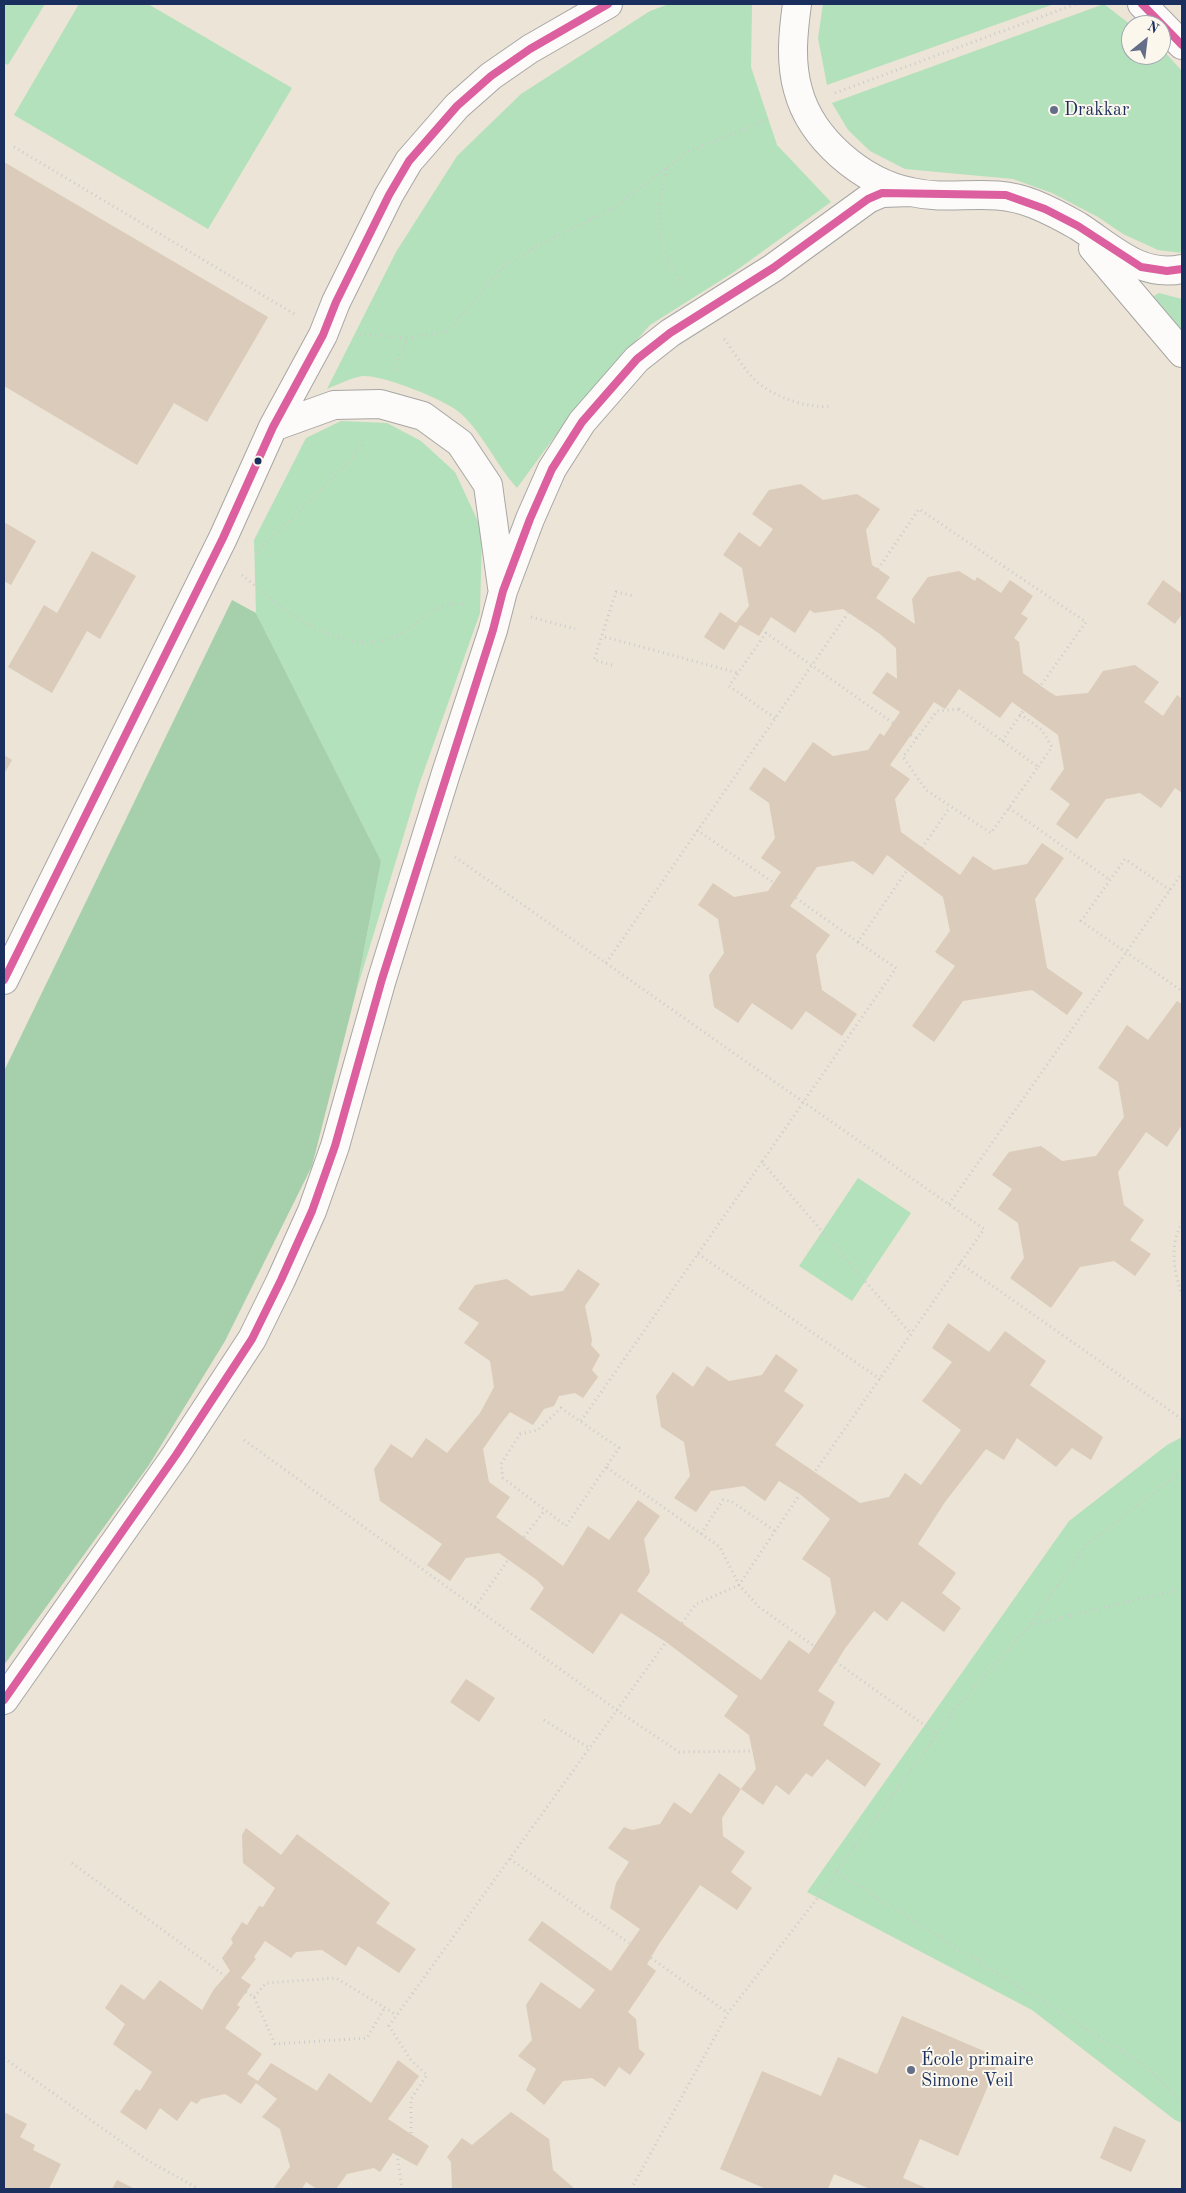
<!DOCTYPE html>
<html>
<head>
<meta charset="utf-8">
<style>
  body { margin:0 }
  #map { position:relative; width:1186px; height:2193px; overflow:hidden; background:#ece4d6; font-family:"Old Standard TT",serif }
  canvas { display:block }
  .frame { position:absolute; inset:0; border:5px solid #1b2f5e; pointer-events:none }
  .north { position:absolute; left:1121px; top:15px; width:50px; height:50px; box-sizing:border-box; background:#fbf7ec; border:1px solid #a1a7b3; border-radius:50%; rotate:29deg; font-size:14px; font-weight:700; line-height:20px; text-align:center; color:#1b2f5e }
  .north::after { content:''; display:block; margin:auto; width:18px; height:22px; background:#646e88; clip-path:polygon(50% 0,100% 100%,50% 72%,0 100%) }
</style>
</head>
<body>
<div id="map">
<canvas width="1186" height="2193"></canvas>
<div class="frame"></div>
<div class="north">N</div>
</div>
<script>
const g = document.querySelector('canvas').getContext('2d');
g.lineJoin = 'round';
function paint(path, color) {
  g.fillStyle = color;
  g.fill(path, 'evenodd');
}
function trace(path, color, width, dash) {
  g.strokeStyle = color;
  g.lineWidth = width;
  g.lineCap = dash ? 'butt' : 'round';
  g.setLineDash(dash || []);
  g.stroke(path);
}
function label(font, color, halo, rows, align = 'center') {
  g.font = font + ' "Old Standard TT",serif';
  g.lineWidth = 4;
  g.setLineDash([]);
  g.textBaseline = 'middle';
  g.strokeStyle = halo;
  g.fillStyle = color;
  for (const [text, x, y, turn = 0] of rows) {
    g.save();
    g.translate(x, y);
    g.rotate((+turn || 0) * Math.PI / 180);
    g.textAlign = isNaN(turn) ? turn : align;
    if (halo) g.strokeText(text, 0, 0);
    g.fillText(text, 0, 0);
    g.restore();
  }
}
paint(new Path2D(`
  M 4,4 L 45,4 L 8,65 L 4,63 Z
  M 79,4 L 148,4 L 292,88 L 208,229 L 14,115 Z
  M 669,4 L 752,4 L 751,67 L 777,145 L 831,202 L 734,272 L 650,325 L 569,417 L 517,488 C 496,465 483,433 459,412 C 443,399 383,375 363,376 C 352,377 337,385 327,389 L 396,252 L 457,156 L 521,94 L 650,11 Z
  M 823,4 L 1054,4 L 827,85 L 818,38 Z
  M 1104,4 L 1131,25 L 1131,55 L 1161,55 L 1161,48 L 1182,71 L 1182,253 L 1158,250 L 1123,234 L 1098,217 L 1052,193 L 1013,179 L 905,169 L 870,151 L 848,130 L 832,103 Z
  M 1159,293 L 1182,299 L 1182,332 L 1152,297 Z
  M 341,421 L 387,423 L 421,441 L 455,472 L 482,530 L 480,613 L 419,785 L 356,992 L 381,861 L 256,613 L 254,540 L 306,438 Z
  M 858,1178 L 911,1213 L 852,1301 L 799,1266 Z
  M 1182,1437 L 1182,2123 L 1175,2120 L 1032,2010 L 807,1892 L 1069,1521 L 1167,1445 Z`), '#b3e1bb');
paint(new Path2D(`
  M 232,600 L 256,613 L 381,861 L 356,992 L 312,1166 L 225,1341 L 149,1465 L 4,1665 L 4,1071 Z`), '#a6cfac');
paint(new Path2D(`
  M 4,162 L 268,317 L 207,422 L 174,403 L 137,465 L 4,386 Z
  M 801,484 L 823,500 L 857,494 L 880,509 L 866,530 L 872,565 L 890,577 L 876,598 L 915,624 L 912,599 L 928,577 L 959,571 L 975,581 L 977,577 L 1001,593 L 1010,580 L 1033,596 L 1021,614 L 1028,618 L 1014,638 L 1019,642 L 1023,673 L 1048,691 L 1056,696 L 1088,693 L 1103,671 L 1135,665 L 1159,682 L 1144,702 L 1163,716 L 1177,695 L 1182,699 L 1182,793 L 1175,788 L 1161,808 L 1140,793 L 1106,799 L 1077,839 L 1056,824 L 1070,804 L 1050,789 L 1064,769 L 1058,735 L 1012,702 L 1000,718 L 959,689 L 945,709 L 934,702 L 890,765 L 910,779 L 895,799 L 901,832 L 960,875 L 973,856 L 994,870 L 1027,864 L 1042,843 L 1064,858 L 1035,899 L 1047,968 L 1083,993 L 1067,1015 L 1032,990 L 963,1001 L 934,1042 L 912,1026 L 955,966 L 935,952 L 950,931 L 943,897 L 887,855 L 873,875 L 853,861 L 817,867 L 790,906 L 830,935 L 816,955 L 822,990 L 857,1014 L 842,1036 L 806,1011 L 792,1030 L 752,1003 L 738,1023 L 714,1007 L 709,975 L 724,953 L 718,919 L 698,905 L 713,883 L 734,897 L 768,891 L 781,872 L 761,858 L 775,838 L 769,803 L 749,789 L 764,767 L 785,782 L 813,742 L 833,756 L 868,750 L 880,733 L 884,736 L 900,712 L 872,693 L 887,672 L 897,679 L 896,648 L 880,634 L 843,609 L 814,613 L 810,610 L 795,633 L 771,617 L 759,636 L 740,625 L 724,650 L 704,637 L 720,612 L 736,623 L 749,606 L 742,568 L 723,555 L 739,532 L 760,547 L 773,529 L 752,514 L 769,490 Z
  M 4,522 L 36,541 L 11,585 L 4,581 Z
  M 92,551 L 136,576 L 100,639 L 87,631 L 52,693 L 8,667 L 44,605 L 57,613 Z
  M 1163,580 L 1182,594 L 1182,614 L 1175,624 L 1147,604 Z
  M 4,755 L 12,760 L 4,774 Z
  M 1177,1001 L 1182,1004 L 1182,1125 L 1167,1147 L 1146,1132 L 1118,1172 L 1124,1205 L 1144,1220 L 1130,1240 L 1151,1254 L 1135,1276 L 1114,1261 L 1080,1267 L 1051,1308 L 1010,1278 L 1024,1258 L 1018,1223 L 998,1209 L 1012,1189 L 992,1175 L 1009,1152 L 1041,1146 L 1062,1161 L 1096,1156 L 1124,1117 L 1118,1082 L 1098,1068 L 1127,1025 L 1148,1040 Z
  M 578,1269 L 600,1284 L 585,1306 L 592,1340 L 591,1345 L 600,1355 L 592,1370 L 598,1377 L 583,1398 L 575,1393 L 559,1396 L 554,1406 L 544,1409 L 533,1425 L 510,1412 L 499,1426 L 483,1449 L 489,1482 L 510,1497 L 496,1517 L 563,1566 L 588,1526 L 609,1540 L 638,1500 L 660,1516 L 644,1539 L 650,1572 L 637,1591 L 761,1680 L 789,1640 L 809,1654 L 836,1613 L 830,1578 L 802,1559 L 830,1519 L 800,1494 L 779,1481 L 765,1501 L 744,1486 L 711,1491 L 696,1512 L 674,1498 L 690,1476 L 684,1442 L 661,1427 L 656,1396 L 673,1372 L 693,1387 L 707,1366 L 729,1381 L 762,1375 L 776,1354 L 798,1370 L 784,1391 L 804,1405 L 775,1445 L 860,1503 L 889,1497 L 905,1473 L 921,1485 L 961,1430 L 922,1401 L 952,1362 L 932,1348 L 948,1323 L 989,1352 L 1005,1331 L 1046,1361 L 1030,1385 L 1103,1437 L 1091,1460 L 1072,1448 L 1056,1467 L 1017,1438 L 1004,1460 L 986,1449 L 945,1502 L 918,1544 L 956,1573 L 942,1593 L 961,1608 L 944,1632 L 902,1601 L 887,1621 L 874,1611 L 846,1647 L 818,1691 L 835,1702 L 823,1725 L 881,1764 L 865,1787 L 827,1759 L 812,1777 L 806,1773 L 789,1795 L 776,1785 L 763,1805 L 741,1789 L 756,1769 L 749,1735 L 724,1716 L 738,1696 L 666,1642 L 621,1613 L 593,1654 L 530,1609 L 544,1588 L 537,1580 L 499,1553 L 466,1558 L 450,1581 L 427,1565 L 442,1544 L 380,1501 L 374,1469 L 391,1444 L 412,1458 L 426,1438 L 447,1453 L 480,1413 L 494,1387 L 490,1361 L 464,1343 L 479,1323 L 458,1309 L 475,1285 L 507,1279 L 531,1296 L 563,1291 Z
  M 466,1679 L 495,1698 L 479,1722 L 450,1702 Z
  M 719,1773 L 741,1789 L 722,1818 L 723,1836 L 745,1852 L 731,1872 L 752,1888 L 737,1910 L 700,1885 L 659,1944 L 647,1964 L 656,1971 L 628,2012 L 636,2019 L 639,2049 L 645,2054 L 630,2075 L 619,2067 L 605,2087 L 592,2078 L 563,2081 L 544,2105 L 526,2090 L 536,2069 L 518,2056 L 532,2040 L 526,2005 L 541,1982 L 580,2009 L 595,1990 L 528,1940 L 542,1921 L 611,1971 L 640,1929 L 610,1908 L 616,1883 L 629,1862 L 608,1848 L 624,1827 L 632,1830 L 660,1824 L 674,1802 L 691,1814 Z
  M 246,1828 L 281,1855 L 297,1834 L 390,1903 L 376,1923 L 416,1949 L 399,1973 L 358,1946 L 346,1966 L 322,1950 L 296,1952 L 291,1958 L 265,1941 L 254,1957 L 256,1959 L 241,1978 L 251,1985 L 237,2005 L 240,2007 L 225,2028 L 262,2054 L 247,2074 L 258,2081 L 271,2063 L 317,2091 L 329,2073 L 371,2103 L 398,2060 L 419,2076 L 388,2119 L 429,2146 L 417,2166 L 393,2153 L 380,2172 L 374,2168 L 347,2174 L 336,2189 L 317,2189 L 306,2182 L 302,2189 L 276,2189 L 274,2188 L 290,2167 L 280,2129 L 262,2117 L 277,2099 L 256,2083 L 241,2104 L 225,2094 L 201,2099 L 197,2104 L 191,2101 L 177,2121 L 160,2108 L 146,2130 L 120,2112 L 136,2089 L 140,2091 L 152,2072 L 113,2044 L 125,2024 L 105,2008 L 121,1984 L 144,2000 L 160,1980 L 202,2010 L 214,1989 L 230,1971 L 222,1958 L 233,1943 L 231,1939 L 242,1922 L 247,1925 L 259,1906 L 263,1907 L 275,1888 L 243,1863 L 242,1835 Z
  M 902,2016 L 1000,2058 L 958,2156 L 920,2139 L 903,2178 L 928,2189 L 870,2189 L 834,2174 L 828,2189 L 766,2189 L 720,2169 L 762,2071 L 821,2096 L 838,2057 L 877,2074 Z
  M 4,2112 L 27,2124 L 20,2137 L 35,2145 L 33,2150 L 61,2164 L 49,2189 L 4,2189 Z
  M 511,2112 L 549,2139 L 553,2170 L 575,2189 L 452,2189 L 451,2162 L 447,2157 L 462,2138 L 472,2145 Z
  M 1114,2126 L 1146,2140 L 1131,2172 L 1100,2158 Z
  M 117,2180 L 135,2189 L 112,2189 Z`), '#dbcbba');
const minor = new Path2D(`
  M 797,4 C 793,33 790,62 798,90 C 811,139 862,182 911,192 C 954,202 989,186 1034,204 C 1049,210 1064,218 1078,226 C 1111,247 1140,278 1182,269
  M 1142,4 L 1182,45
  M 1093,248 L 1182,353
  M 273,427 L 334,405 L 380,404 L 423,416 L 460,443 L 488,485 L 502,587
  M 4,980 L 223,538 L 273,427 L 323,335 L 336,302 L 389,195 L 409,161 L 457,106 L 491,76 L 530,49 L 608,4
  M 4,1700 L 176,1455 L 252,1339 L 281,1280 L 312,1211 L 335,1146 L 382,979 L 446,773 L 493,630 L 503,591 L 530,519 L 552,469 L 582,422 L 637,359 L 670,333 L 773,268 L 868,199 L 882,193 L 911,192`);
trace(minor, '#a8a6a4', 30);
trace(new Path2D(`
  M 835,93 L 1076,4
  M 14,147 L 296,315
  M 667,169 C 655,217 652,243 684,285
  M 360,334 L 407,338 L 394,372
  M 407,338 L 448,331 L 503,267 L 539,245 L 614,208 L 688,152 L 771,118
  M 724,339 C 734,352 743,368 755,380 C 771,396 808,409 830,406
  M 256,553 L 352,459 L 364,438
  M 878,569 L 919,509 L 1086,622 L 1041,685
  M 242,575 C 281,608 343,662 398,635 C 424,621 432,602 465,604
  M 531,617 L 575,629
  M 605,637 L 738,673
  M 612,665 L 594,660 L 616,592 L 634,596
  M 959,709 L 1038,767 L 991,833 L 926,790 L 903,757 L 937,711 Z
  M 1020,714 L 1042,730 L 1052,747 L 1038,767
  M 775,718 L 729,686 L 766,633 L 893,723
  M 911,735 L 917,738
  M 1002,741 L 1024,710
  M 1009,808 L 1110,880
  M 697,830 L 774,883
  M 922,848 L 950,807
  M 455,857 L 984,1229 L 814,1473
  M 1170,890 L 1125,859 L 1081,921 L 1182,991
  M 796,898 L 858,942 L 907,870
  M 858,942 L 896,968 L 762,1162 L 911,1334
  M 606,963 L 848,613
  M 949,1204 L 1182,873
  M 1182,1222 C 1169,1246 1174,1271 1182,1296
  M 698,1254 L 880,1379
  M 960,1263 L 1182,1419
  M 581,1421 L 762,1162
  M 244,1440 L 618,1711 L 679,1752 L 752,1751
  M 606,1467 L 566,1526 L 503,1478 L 501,1464 L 520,1434 L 538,1430 L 561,1408 L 619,1448 L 606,1467 L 720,1547 L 739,1585 L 759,1607 L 814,1646
  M 701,1534 L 723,1500 L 731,1501 L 775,1531
  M 524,1537 L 545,1510
  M 475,1607 L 508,1560
  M 682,1623 L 696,1604 L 739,1585 L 800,1494
  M 1031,1625 L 1182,1589
  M 836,1662 L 937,1734
  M 544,1720 L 591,1749
  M 510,1859 L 629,1943
  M 72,1863 L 225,1976
  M 836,1872 L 1145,2066 L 1182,2102
  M 651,1958 L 728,2013
  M 246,1992 L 254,1997 L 275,2044 L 367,2038 L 385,2007
  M 254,1997 L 266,1983 L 336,1978 L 397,2015
  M 4,2058 L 147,2160 L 199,2189
  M 411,2133 L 411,2099 L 427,2075 L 411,2060 L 389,2026 L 666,1642
  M 397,2154 L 402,2189
  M 631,2189 L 728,2013 L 813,1904 L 956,1708 L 1030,1625 L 1086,1545 L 1182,1471`), '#cccbcc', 3, [1, 4]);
trace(minor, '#fcfbf9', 28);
trace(new Path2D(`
  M 1142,4 L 1182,45
  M 4,980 L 223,538 L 273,427 L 323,335 L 336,302 L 389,195 L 409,161 L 457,106 L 491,76 L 530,49 L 608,4
  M 4,1700 L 176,1455 L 252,1339 L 281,1280 L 312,1211 L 335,1146 L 382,979 L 493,630 L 503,591 L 530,519 L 552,469 L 582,422 L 637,359 L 670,333 L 773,268 L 868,199 L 882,193 L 1006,195 L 1045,209 L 1078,226 L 1141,267 L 1167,271 L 1182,269`), '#dc5f9f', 8);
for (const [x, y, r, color] of [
  [1054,110,5,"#646e88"],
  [258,461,4.5,"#1b2f5e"],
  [911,2070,5,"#646e88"]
]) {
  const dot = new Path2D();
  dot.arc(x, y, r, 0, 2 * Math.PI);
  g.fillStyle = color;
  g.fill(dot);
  trace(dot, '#fbf7ec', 2);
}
label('18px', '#1b2f5e', '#fbf7ec', [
  ["Drakkar",1064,110],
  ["École primaire",921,2060],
  ["Simone Veil",921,2081]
], 'left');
</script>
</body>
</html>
